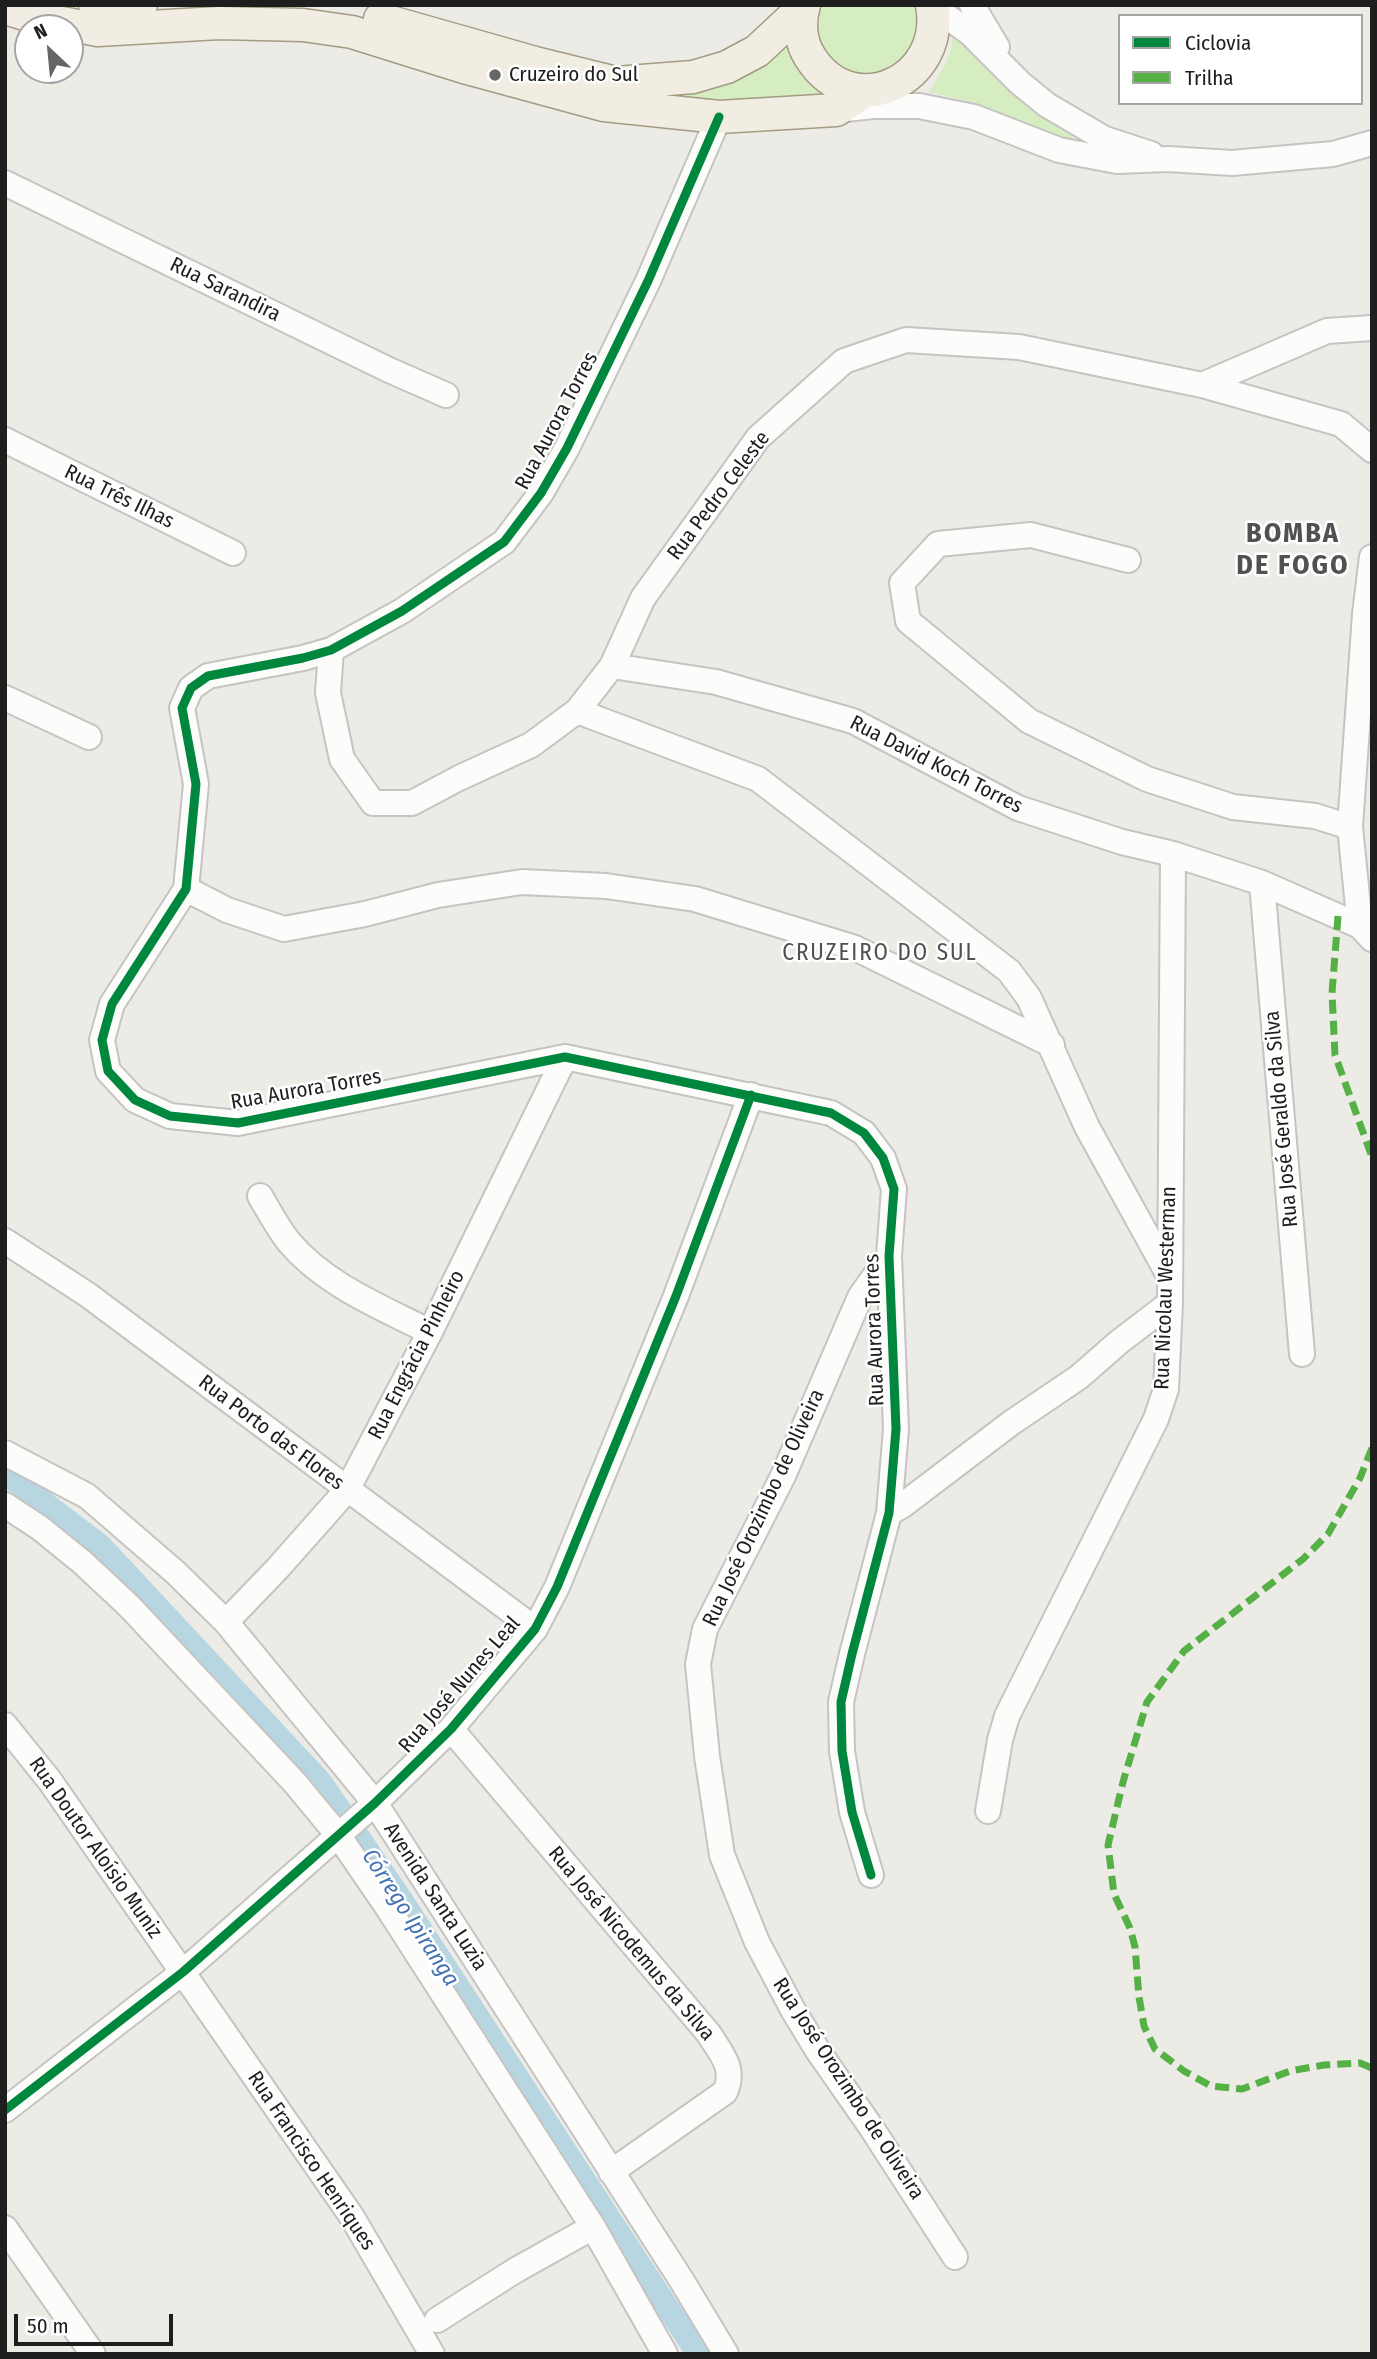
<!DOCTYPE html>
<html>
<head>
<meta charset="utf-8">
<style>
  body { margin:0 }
  #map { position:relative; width:1377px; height:2359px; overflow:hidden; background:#edebe6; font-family:"Fira Sans Condensed",sans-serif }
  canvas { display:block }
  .frame { position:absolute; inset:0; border:7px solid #1e1e1e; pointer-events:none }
  .legend { position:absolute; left:1118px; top:14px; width:245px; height:91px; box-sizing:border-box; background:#fff; border:2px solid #a5a5a5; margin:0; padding:9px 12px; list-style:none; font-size:21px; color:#1e1e1e }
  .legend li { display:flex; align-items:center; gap:14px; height:35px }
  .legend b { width:35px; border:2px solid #a5a5a5 }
  .north { position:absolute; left:14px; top:14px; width:70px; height:70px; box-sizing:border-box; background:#fff; border:2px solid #a5a5a5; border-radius:50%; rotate:334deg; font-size:19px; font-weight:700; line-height:28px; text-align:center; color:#1e1e1e }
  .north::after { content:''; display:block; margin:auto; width:24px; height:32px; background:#666664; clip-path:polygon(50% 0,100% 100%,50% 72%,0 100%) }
  .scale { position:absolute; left:14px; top:2314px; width:159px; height:32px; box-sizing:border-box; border:4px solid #1e1e1e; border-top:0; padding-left:9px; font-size:21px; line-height:24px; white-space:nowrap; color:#1e1e1e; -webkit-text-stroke:5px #fff; paint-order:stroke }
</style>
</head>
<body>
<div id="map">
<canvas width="1377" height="2359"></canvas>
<div class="frame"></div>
<ul class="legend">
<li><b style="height:9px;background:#00873e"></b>Ciclovia</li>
<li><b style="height:9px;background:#55b145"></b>Trilha</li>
</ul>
<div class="north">N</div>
<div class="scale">50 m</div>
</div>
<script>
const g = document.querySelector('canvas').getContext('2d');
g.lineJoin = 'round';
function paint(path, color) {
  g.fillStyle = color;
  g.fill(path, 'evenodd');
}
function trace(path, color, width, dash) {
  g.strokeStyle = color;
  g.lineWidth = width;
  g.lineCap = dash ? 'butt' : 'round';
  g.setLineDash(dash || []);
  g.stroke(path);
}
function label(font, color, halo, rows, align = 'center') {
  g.font = font + ' "Fira Sans Condensed",sans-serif';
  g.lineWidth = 5;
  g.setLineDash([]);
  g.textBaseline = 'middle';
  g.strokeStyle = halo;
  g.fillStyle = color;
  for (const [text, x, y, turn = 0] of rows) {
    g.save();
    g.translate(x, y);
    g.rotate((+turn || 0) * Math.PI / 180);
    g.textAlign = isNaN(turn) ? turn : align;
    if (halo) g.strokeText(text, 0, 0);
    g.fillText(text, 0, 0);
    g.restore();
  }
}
paint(new Path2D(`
  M 817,5 L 920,5 L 923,16 L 907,63 L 870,77 L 853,74 L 836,63 L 822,51 L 815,34 Z
  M 952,32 L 1041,116 L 1073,136 L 1072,139 L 1066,140 L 976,103 L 929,92 C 939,74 955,54 952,32 Z
  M 783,39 C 796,67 807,80 832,96 L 712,103 L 619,90 Z`), '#d6edc2');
trace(new Path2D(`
  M 5,1473 L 101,1546 L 320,1781 L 399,1896 L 698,2354`), '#b7d6e2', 23);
const minor = new Path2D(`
  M 972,5 L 997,47
  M 932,6 L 970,33 L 1020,83 L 1047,105 L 1105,139 L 1151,154
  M 837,110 L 873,106 L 919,106 L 974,117 L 1059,150 L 1117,161 L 1168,159 L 1232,163 L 1333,154 L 1372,143
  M 719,117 L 648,281 L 567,448 L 541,493 L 504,542 L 402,611 L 331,650 L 303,658 L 208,676 L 191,688 L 182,708 L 196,784 L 186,889 L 112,1004 L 102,1040 L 108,1071 L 135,1100 L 170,1116 L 238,1123 L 565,1057 L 831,1113 L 864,1133 L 883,1158 L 894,1189 L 889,1256 L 896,1429 L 889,1513 L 852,1654 L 841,1702 L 842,1751 L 852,1812 L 871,1875
  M 5,183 L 389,370 L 446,395
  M 1202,385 L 1327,331 L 1372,328
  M 5,440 L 233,553
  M 1128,560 L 1031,535 L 938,544 L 902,583 L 908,621 L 1029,721 L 1147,779 L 1233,807 L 1315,816 L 1350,827
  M 331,650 L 328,693 L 342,759 L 373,803 L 412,803 L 459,778 L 531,745 L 577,711 L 612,666 L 643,598 L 758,438 L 844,361 L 906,340 L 1019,347 L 1202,385 L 1341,424 L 1372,450
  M 612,666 L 716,682 L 853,721 L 1018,808 L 1122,842 L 1173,854 L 1262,883 L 1360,926 L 1372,939
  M 5,698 L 89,737
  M 577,711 L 758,779 L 1009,971 L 1029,998 L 1087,1127 L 1167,1272
  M 1262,883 L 1302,1354
  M 186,889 L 227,910 L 284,929 L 365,914 L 438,895 L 522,882 L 606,886 L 695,899 L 855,948 L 1052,1045
  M 1360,926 L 1350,827 L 1365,614 L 1372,557
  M 260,1196 C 269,1211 278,1228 289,1242 C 325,1285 381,1307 430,1332
  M 5,1241 L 88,1295 L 535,1629
  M 889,1256 L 860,1297 L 783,1476 L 705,1629 L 698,1664 L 707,1756 L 722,1855 L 757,1942 L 793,2010 L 818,2051 L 871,2127 L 955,2257
  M 5,1453 L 87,1496 L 175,1572 L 226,1622 L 375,1803 L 682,2281 L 726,2354
  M 5,1505 L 40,1528 L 82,1562 L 129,1606 L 295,1783 L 338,1835 L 386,1905 L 593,2227 L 665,2354
  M 889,1513 L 903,1505 L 1011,1423 L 1079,1377 L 1119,1342 L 1170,1303
  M 226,1622 L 277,1569 L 347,1490 L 430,1332 L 565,1057
  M 5,1725 L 50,1781 L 352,2217 L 432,2354
  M 451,1729 L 709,2034 C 721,2054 736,2068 725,2092 L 611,2172
  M 988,1811 L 1000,1740 L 1007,1716 L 1156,1419 L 1166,1389 L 1170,1303 L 1173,854
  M 5,2110 L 183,1972 L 375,1803 L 451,1729 L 535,1629 L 557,1587 L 676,1296 L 751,1095
  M 5,2228 L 93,2354
  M 437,2320 L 516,2270 L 593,2227`);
const major = new Path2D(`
  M 95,5 L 141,5
  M 804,5 C 799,22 800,42 810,57 C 852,124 946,81 932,5
  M 5,8 L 41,19 L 98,30 L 219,23 L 303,25 L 352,32 L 464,67 L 604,105 L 719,117 L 836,110 L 865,91
  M 380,19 L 535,63 L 616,83 L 693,77 L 727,67 L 757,51 L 803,8`);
trace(minor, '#c5c4c2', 28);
trace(major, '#a39b82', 35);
trace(minor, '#fcfcfb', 24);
trace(major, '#f1ede3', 32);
trace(new Path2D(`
  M 1338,916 L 1332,993 L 1335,1055 L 1372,1157
  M 1372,1448 L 1360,1478 L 1328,1534 L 1303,1559 L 1184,1651 L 1147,1702 L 1123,1782 L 1108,1845 L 1114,1894 L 1130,1928 L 1135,1947 L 1139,1997 L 1144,2026 L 1155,2049 L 1184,2071 L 1211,2086 L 1242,2089 L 1290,2071 L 1324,2065 L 1360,2063 L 1372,2068`), '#55b145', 7, [14, 7]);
trace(new Path2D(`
  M 719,117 L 648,281 L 567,448 L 541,493 L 504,542 L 402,611 L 331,650 L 303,658 L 208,676 L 191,688 L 182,708 L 196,784 L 186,889 L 112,1004 L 102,1040 L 108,1071 L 135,1100 L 170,1116 L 238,1123 L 565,1057 L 831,1113 L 864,1133 L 883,1158 L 894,1189 L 889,1256 L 896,1429 L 889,1513 L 852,1654 L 841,1702 L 842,1751 L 852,1812 L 871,1875
  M 5,2110 L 183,1972 L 375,1803 L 451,1729 L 535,1629 L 557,1587 L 676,1296 L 751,1095`), '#00873e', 9);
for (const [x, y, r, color] of [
  [495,75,7,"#666664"]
]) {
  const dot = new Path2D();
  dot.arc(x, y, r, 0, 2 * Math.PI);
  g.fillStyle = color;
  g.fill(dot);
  trace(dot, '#fff', 2.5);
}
label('21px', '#1e1e1e', '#fff', [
  ["Cruzeiro do Sul",509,75]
], 'left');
label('21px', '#1e1e1e', '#fff', [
  ["Rua Sarandira",225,290,26],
  ["Rua Aurora Torres",557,421,-62],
  ["Rua Pedro Celeste",719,496,-53],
  ["Rua Três Ilhas",119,497,26],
  ["Rua David Koch Torres",936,765,27],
  ["Rua Aurora Torres",306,1090,-10],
  ["Rua José Geraldo da Silva",1282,1119,-95],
  ["Rua Nicolau Westerman",1166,1288,-88],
  ["Rua Aurora Torres",875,1330,-92],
  ["Rua Engrácia Pinheiro",417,1355,-63],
  ["Rua Porto das Flores",271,1433,37],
  ["Rua José Orozimbo de Oliveira",764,1508,-65],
  ["Rua José Nunes Leal",460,1685,-49],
  ["Rua Doutor Aloísio Muniz",95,1848,55],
  ["Avenida Santa Luzia",435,1897,57],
  ["Rua José Nicodemus da Silva",631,1944,50],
  ["Rua José Orozimbo de Oliveira",848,2089,57],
  ["Rua Francisco Henriques",311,2161,56]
]);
g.letterSpacing = '2px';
label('23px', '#515151', '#fff', [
  ["CRUZEIRO DO SUL",880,954]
]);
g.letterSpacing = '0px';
label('italic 23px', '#4473b4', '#fff', [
  ["Córrego Ipiranga",410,1918,57]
]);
g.letterSpacing = '2px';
label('bold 28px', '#515151', '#fff', [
  ["BOMBA",1293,534],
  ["DE FOGO",1293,566]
]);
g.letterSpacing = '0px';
</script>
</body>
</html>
